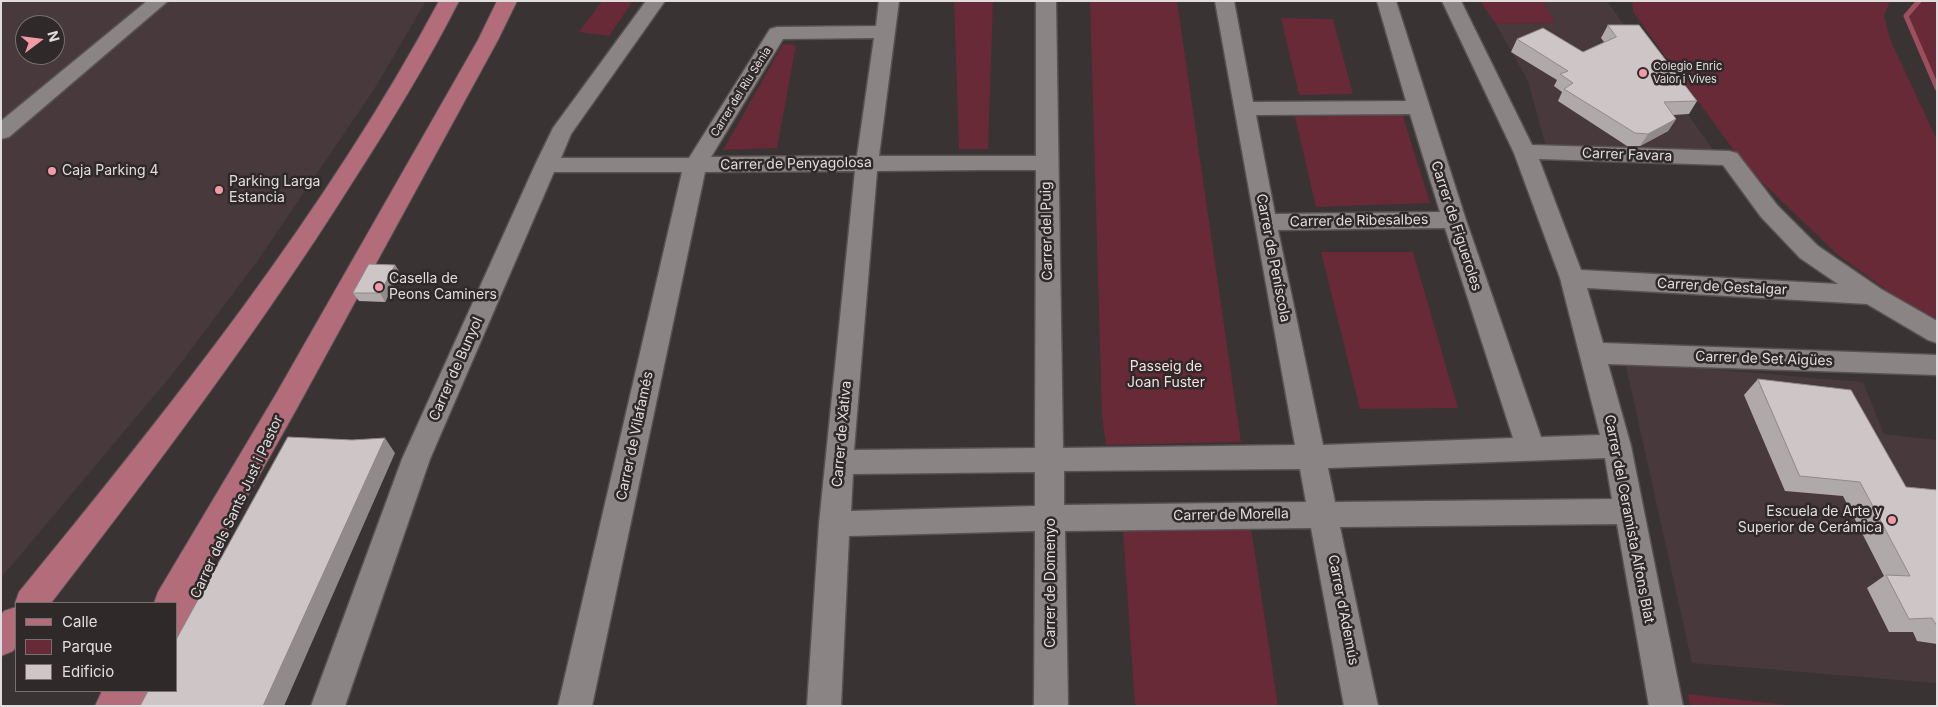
<!DOCTYPE html>
<html>
<head>
<meta charset="utf-8">
<style>
  body { margin:0 }
  #map { position:relative; width:1938px; height:707px; overflow:hidden; background:#393333; font-family:Inter,sans-serif }
  canvas { display:block }
  .frame { position:absolute; inset:0; border:2px solid #e1ddde; pointer-events:none }
  .legend { position:absolute; left:15px; top:602px; width:162px; height:90px; box-sizing:border-box; background:#2f2929; border:1px solid #767171; margin:0; padding:6px 9px; list-style:none; font-size:15px; color:#e1ddde }
  .legend li { display:flex; align-items:center; gap:10px; height:25px }
  .legend b { width:25px; border:1px solid #767171 }
  .north { position:absolute; left:15px; top:15px; width:50px; height:50px; box-sizing:border-box; background:#2f2929; border:1px solid #767171; border-radius:50%; rotate:75deg; font-size:14px; font-weight:700; line-height:20px; text-align:center; color:#e1ddde }
  .north::after { content:''; display:block; margin:auto; width:18px; height:22px; background:#f39aa7; clip-path:polygon(50% 0,100% 100%,50% 72%,0 100%) }
</style>
</head>
<body>
<div id="map">
<canvas width="1938" height="707"></canvas>
<div class="frame"></div>
<ul class="legend">
<li><b style="height:6px;background:#b36c79"></b>Calle</li>
<li><b style="height:14px;background:#672a36"></b>Parque</li>
<li><b style="height:14px;background:#cdc5c6"></b>Edificio</li>
</ul>
<div class="north">N</div>
</div>
<script>
const g = document.querySelector('canvas').getContext('2d');
g.lineJoin = 'round';
function paint(path, color) {
  g.fillStyle = color;
  g.fill(path, 'evenodd');
}
function trace(path, color, width, dash) {
  g.strokeStyle = color;
  g.lineWidth = width;
  g.lineCap = dash ? 'butt' : 'round';
  g.setLineDash(dash || []);
  g.stroke(path);
}
function label(font, color, halo, rows, align = 'center') {
  g.font = font + ' Inter,sans-serif';
  g.lineWidth = 5;
  g.setLineDash([]);
  g.textBaseline = 'middle';
  g.strokeStyle = halo;
  g.fillStyle = color;
  for (const [text, x, y, turn = 0] of rows) {
    g.save();
    g.translate(x, y);
    g.rotate((+turn || 0) * Math.PI / 180);
    g.textAlign = isNaN(turn) ? turn : align;
    if (halo) g.strokeText(text, 0, 0);
    g.fillText(text, 0, 0);
    g.restore();
  }
}
paint(new Path2D(`
  M 1,1 L 426,1 L 373,91 L 258,260 L 174,372 L 1,578 ZM 25,25 L 55,25 L 55,55 L 25,55 Z
  M 1543,1 L 1607,1 L 1714,151 L 1546,147 L 1528,81 L 1496,24 L 1555,23 Z
  M 1625,362 L 1863,382 L 1884,434 L 1937,440 L 1937,683 L 1692,663 Z`), '#483a3c');
paint(new Path2D(`
  M 602,1 L 633,1 L 609,36 L 579,32 Z
  M 954,1 L 993,1 L 988,149 L 959,149 Z
  M 1090,1 L 1177,1 L 1241,442 L 1106,445 L 1102,416 Z
  M 1480,1 L 1543,1 L 1555,23 L 1496,24 Z
  M 1632,1 L 1890,1 L 1884,16 L 1890,39 L 1937,140 L 1937,326 L 1839,256 L 1746,167 L 1633,12 Z
  M 1919,1 L 1937,1 L 1937,88 L 1906,16 Z
  M 1281,18 L 1333,19 L 1353,94 L 1299,95 Z
  M 783,44 L 796,45 L 777,148 L 723,150 Z
  M 1294,113 L 1402,113 L 1430,203 L 1316,207 Z
  M 1321,252 L 1413,252 L 1458,408 L 1360,409 Z
  M 1251,528 L 1278,706 L 1135,706 L 1123,530 Z
  M 1688,694 L 1797,706 L 1690,706 Z`), '#672a36');
trace(new Path2D(`
  M 1919,1 L 1906,16 L 1937,88`), '#9d4f5d', 5);
const minor = new Path2D(`
  M 147,1 L 168,1 L 9,137 L 1,139 L 1,121 Z
  M 646,1 L 665,1 L 571,134 L 561,158 L 689,158 L 770,29 L 777,27 L 876,26 L 879,1 L 899,1 L 879,156 L 1036,156 L 1036,1 L 1056,1 L 1063,448 L 1295,445 L 1215,1 L 1234,1 L 1253,102 L 1406,101 L 1377,1 L 1396,1 L 1466,220 L 1541,437 L 1600,435 L 1560,278 L 1514,153 L 1442,1 L 1461,1 L 1532,145 L 1729,151 L 1737,153 L 1777,205 L 1818,246 L 1881,289 L 1937,321 L 1937,343 L 1928,340 L 1867,304 L 1587,288 L 1603,343 L 1937,355 L 1937,375 L 1608,364 L 1631,446 L 1683,706 L 1649,706 L 1617,524 L 1340,527 L 1378,706 L 1344,706 L 1311,528 L 1065,531 L 1068,706 L 1034,706 L 1035,531 L 849,536 L 841,706 L 807,706 L 819,524 L 855,171 L 705,172 L 592,706 L 558,706 L 682,172 L 554,172 L 430,459 L 345,706 L 311,706 L 402,459 L 535,165 L 553,128 ZM 874,38 L 857,156 L 711,157 L 783,39 ZM 1410,114 L 1440,212 L 1275,214 L 1256,115 ZM 1539,159 L 1723,165 L 1761,217 L 1800,258 L 1838,284 L 1581,270 ZM 983,170 L 1036,170 L 1035,448 L 854,450 L 877,171 ZM 1445,228 L 1513,438 L 1323,445 L 1278,230 ZM 1605,458 L 1612,499 L 1335,502 L 1328,468 ZM 1300,469 L 1306,502 L 1064,505 L 1064,471 ZM 1035,472 L 1035,506 L 851,511 L 853,474 Z`);
const major = new Path2D(`
  M 439,1 L 459,1 C 427,64 390,124 352,183 C 260,329 156,467 51,603 L 16,603 L 16,607 L 15,603 L 19,592 C 171,406 325,214 439,1 Z
  M 497,1 L 517,1 L 498,40 L 296,410 L 206,570 L 212,573 L 217,583 L 188,642 L 176,646 L 176,603 L 154,603 L 158,592 L 276,394 L 478,40 Z
  M 16,607 L 16,647 L 13,651 L 1,656 L 1,615 L 4,611 Z
  M 102,691 L 161,691 L 155,706 L 95,706 Z`);
trace(minor, '#565152', 3);
trace(major, '#565152', 2);
paint(minor, '#8b8485');
paint(major, '#b36c79');
paint(new Path2D(`
  M 1608,25 L 1697,101 L 1689,114 L 1673,115 L 1676,119 L 1668,131 L 1640,146 L 1627,146 L 1558,101 L 1562,92 L 1554,86 L 1557,80 L 1511,52 L 1517,39 L 1583,52 L 1604,42 L 1601,38 Z
  M 395,265 L 400,273 L 385,302 L 359,301 L 353,293 Z
  M 1758,379 L 1906,487 L 1937,490 L 1937,644 L 1917,641 L 1913,632 L 1889,632 L 1867,588 L 1884,576 L 1843,496 L 1785,491 L 1744,395 Z`), '#b0a9aa');
paint(new Path2D(`
  M 1676,119 L 1668,131 L 1640,146 L 1648,134 Z
  M 395,265 L 400,273 L 385,302 L 380,293 Z
  M 385,438 L 395,453 L 284,706 L 263,706 Z`), '#908a8b');
const building = new Path2D(`
  M 1608,25 L 1639,25 L 1697,101 L 1664,102 L 1676,119 L 1648,134 L 1635,133 L 1564,89 L 1573,83 L 1560,74 L 1568,71 L 1517,39 L 1543,28 L 1583,52 L 1616,37 Z
  M 369,264 L 395,265 L 380,293 L 353,293 Z
  M 1758,379 L 1851,390 L 1906,487 L 1937,490 L 1937,626 L 1932,618 L 1909,619 L 1886,575 L 1910,576 L 1860,482 L 1800,476 Z
  M 288,437 L 352,440 L 385,438 L 263,706 L 140,706 L 148,691 L 176,691 L 176,640 Z`);
paint(building, '#cdc5c6');
trace(building, '#908a8b', 1);
for (const [x, y, r, color] of [
  [1643,73,5,"#f39aa7"],
  [52,171,5,"#f39aa7"],
  [219,190,5,"#f39aa7"],
  [379,287,5,"#f39aa7"],
  [1892,520,5,"#f39aa7"]
]) {
  const dot = new Path2D();
  dot.arc(x, y, r, 0, 2 * Math.PI);
  g.fillStyle = color;
  g.fill(dot);
  trace(dot, '#2f2929', 2);
}
label('11px', '#e1ddde', '#2f2929', [
  ["Colegio Enric",1653,67],
  ["Valor i Vives",1653,80]
], 'left');
label('11px', '#e1ddde', '#2f2929', [
  ["Carrer del Riu Sènia",741,92,-58]
]);
label('14px', '#e1ddde', '#2f2929', [
  ["Carrer Favara",1627,155,2],
  ["Carrer de Penyagolosa",796,164,-1],
  ["Carrer de Ribesalbes",1359,221,-1],
  ["Carrer de Figueroles",1456,226,72],
  ["Carrer del Puig",1047,231,-91],
  ["Carrer de Peníscola",1273,258,79],
  ["Carrer de Gestalgar",1722,287,3],
  ["Carrer de Set Aigües",1764,359,2],
  ["Carrer de Bunyol",456,369,-66],
  ["Carrer de Xàtiva",842,434,-85],
  ["Carrer de Vilafamés",635,436,-78],
  ["Carrer dels Sants Just i Pastor",237,507,-65],
  ["Carrer de Morella",1231,515,-1],
  ["Carrer del Ceramista Alfons Blat",1629,519,79],
  ["Carrer de Domenyo",1051,583,-90],
  ["Carrer d'Ademús",1343,610,79]
]);
label('14px', '#e1ddde', '#2f2929', [
  ["Caja Parking 4",62,171],
  ["Parking Larga",229,182],
  ["Estancia",229,198],
  ["Casella de",389,279],
  ["Peons Caminers",389,295],
  ["Escuela de Arte y",1882,512,"right"],
  ["Superior de Cerámica",1882,528,"right"]
], 'left');
label('14px', '#f6dde0', '#2f2929', [
  ["Passeig de",1166,367],
  ["Joan Fuster",1166,383]
]);
</script>
</body>
</html>
